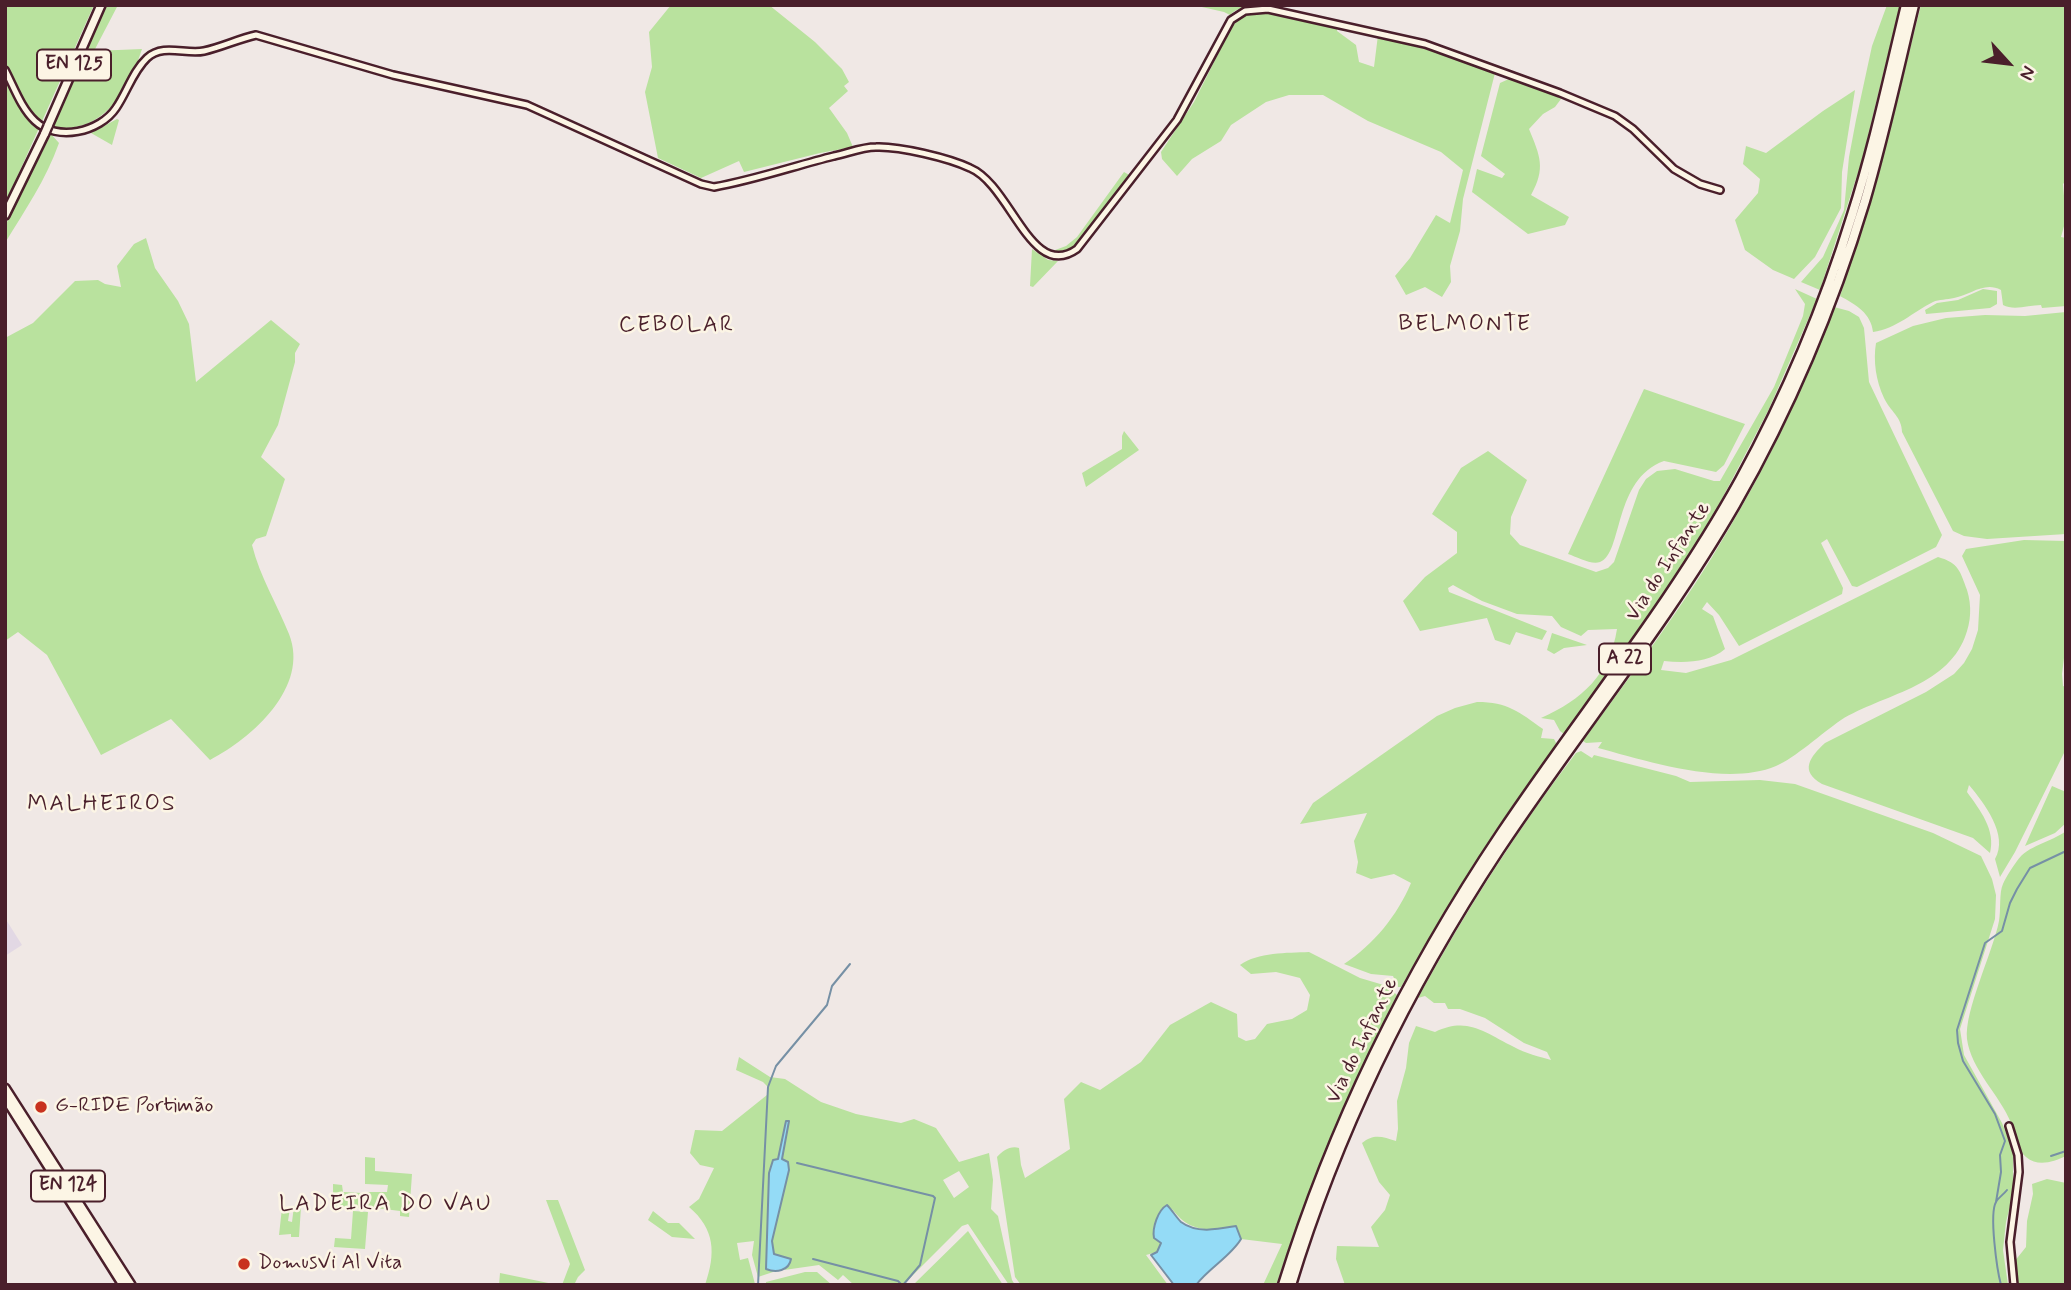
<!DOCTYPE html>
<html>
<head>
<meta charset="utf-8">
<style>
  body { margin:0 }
  #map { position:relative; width:2071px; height:1290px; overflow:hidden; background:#f0e8e5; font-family:Mynerve,sans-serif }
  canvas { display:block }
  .frame { position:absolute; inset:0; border:7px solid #4a1f2b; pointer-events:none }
  .north { position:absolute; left:1973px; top:28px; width:70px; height:70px; -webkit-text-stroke:5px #fcf5e5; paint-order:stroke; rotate:117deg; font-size:19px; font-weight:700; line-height:28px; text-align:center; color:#4a1f2b }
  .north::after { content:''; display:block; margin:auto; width:24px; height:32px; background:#4a1f2b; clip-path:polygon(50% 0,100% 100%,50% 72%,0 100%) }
</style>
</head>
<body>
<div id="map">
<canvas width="2071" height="1290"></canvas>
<div class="frame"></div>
<div class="north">N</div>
</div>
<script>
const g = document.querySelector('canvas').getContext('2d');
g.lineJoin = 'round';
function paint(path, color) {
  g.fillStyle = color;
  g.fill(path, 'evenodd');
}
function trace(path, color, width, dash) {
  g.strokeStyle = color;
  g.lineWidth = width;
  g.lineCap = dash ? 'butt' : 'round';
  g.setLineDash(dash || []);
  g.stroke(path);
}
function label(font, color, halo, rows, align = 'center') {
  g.font = font + ' Mynerve,sans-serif';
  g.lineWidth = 5;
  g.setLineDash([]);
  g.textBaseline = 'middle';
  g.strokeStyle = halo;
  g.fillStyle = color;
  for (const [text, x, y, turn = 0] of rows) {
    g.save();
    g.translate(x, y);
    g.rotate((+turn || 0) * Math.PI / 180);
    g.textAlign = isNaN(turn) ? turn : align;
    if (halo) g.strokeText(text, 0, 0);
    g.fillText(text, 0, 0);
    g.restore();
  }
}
paint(new Path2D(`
  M 5,918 L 22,945 L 5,956 Z`), '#e2d8e4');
paint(new Path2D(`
  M 5,5 L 94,5 L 5,204 Z
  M 106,5 L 118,5 L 94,51 L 142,49 C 129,90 103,135 53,127 Z
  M 671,5 L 769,5 L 815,42 L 842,69 L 849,82 L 844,86 L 848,91 L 829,108 L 847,133 L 853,147 L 820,153 L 744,172 L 739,161 L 701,178 L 658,158 L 645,92 L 652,67 L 649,32 Z
  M 1193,5 L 1299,5 L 1299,7 C 1279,7 1244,0 1230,15 L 1224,12 Z
  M 1887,5 L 1900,5 L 1862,160 L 1820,290 L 1801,282 L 1823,257 L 1844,210 L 1849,157 L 1856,120 L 1872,46 Z
  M 1921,5 L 2066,5 L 2066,181 L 2063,184 L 2066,219 L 2061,237 L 2066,238 L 2066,306 L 2042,308 L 2041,305 C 2029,305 2014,311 2003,305 L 2001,290 C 1984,281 1971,295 1954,298 C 1947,300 1939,299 1933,302 C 1913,312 1896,329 1873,332 C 1871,313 1856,305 1840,296 L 1876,185 Z
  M 1264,12 L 1294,16 L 1337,26 L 1337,31 L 1356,45 L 1359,62 L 1374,67 L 1378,35 L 1492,69 L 1495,73 L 1463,199 L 1460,231 L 1450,266 L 1451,282 L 1442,297 L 1425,287 L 1406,295 L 1395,276 L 1410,258 L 1436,215 L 1450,223 L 1463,170 L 1441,152 L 1368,121 L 1323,95 L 1289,95 L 1266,102 L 1231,125 L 1221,141 L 1192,159 L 1177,176 L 1162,159 L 1161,152 L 1194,102 L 1232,26 L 1245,15 Z
  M 1511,78 L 1560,95 L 1561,99 L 1555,107 L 1543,114 L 1529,129 C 1540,156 1546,168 1531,195 L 1569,217 L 1565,225 L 1528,234 L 1472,192 L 1477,169 L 1502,178 L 1505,174 L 1481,156 L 1500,83 Z
  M 1855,90 L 1842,172 L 1841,208 L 1815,257 L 1794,279 L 1773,270 L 1745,250 L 1735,220 L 1758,193 L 1760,179 L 1743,164 L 1746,146 L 1766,153 L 1823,111 Z
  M 117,119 L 119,120 L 112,145 L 91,133 Z
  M 51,134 L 59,143 C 46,180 25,210 5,243 L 5,226 Z
  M 1124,172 L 1131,176 L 1077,247 L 1061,255 L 1050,252 L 1066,246 L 1077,237 Z
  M 146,238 L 155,268 L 178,301 L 189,324 L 196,382 L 271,320 L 300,344 L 295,353 L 295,362 L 278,425 L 261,457 L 285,479 L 266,536 L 256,539 L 252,545 C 260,577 277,604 289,634 C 310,687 252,738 210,760 L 171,719 L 101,755 L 47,655 L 18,632 L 5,641 L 5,338 L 33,323 L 75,281 L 98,280 L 105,284 L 121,287 L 117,266 L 134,244 Z
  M 1032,249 L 1048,260 L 1058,261 L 1033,287 L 1030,286 Z
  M 1795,289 L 1817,299 L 1768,411 L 1715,512 L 1676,575 L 1564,734 L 1560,731 L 1554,720 L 1541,718 C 1582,700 1610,674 1617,629 L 1588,630 L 1581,636 L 1561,627 L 1552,616 L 1517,614 L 1482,601 L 1453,585 L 1448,588 L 1449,592 L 1547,631 L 1542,640 L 1516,632 L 1510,645 L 1495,640 L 1487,618 L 1420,631 L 1403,601 L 1425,577 L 1457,553 L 1457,532 L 1432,514 L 1461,468 L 1488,451 L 1527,480 L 1511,517 L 1510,534 L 1520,545 L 1596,572 L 1608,568 L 1614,562 L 1639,490 L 1646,479 L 1657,471 L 1675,469 L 1714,481 L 1720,481 L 1774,387 L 1803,316 L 1805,304 Z
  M 1983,289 L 1997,291 L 1997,304 L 1990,308 L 1926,314 L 1925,310 L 1937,303 L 1958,300 Z
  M 1834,307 L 1849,311 L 1859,317 L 1864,328 L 1869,382 L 1942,535 L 1936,547 L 1857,587 L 1852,586 L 1827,539 L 1821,543 L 1843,588 L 1842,594 L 1739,646 L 1719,615 L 1707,602 L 1702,609 L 1713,616 L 1725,649 C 1709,663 1684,663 1664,661 L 1661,670 L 1686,673 L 1731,660 L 1938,557 C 1959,563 1960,571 1967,590 C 1972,606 1971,622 1965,637 C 1945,688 1883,694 1841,720 C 1822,733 1795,758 1776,766 C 1726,787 1647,761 1598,748 L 1602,742 L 1586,743 L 1583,741 C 1632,673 1685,605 1727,532 C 1770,460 1805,385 1834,307 Z
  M 2066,312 L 2066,534 L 1987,539 L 1964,536 L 1953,531 L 1902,432 C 1902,417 1890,411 1884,398 C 1876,381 1873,361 1876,343 L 1913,326 L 1946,318 L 1985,315 L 2025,316 Z
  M 1644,389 L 1745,424 L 1724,465 L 1716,472 L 1664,461 C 1613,479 1623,554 1600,562 C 1591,565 1577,557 1568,554 Z
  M 1124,431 L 1139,450 L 1086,487 L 1082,473 L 1122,449 L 1122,436 Z
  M 2024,540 L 2066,541 L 2066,642 L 2062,674 L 2063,686 L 2066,687 L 2066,749 L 2015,852 L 2000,877 L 1995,859 C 2009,835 1984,803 1969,785 L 1967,792 C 1980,810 1996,830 1990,853 L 1973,838 L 1822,784 C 1799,771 1810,757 1825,743 L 1926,692 L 1954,674 L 1964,663 L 1972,649 L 1978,630 L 1980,595 L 1962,556 L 1966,549 Z
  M 1552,633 L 1587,645 L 1564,648 L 1554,654 L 1547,650 Z
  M 1477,702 C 1508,702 1519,712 1543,729 L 1541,738 L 1554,739 L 1557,745 C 1498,821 1448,904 1401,987 L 1398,987 L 1393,976 L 1371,974 L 1344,964 C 1374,944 1397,916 1411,883 L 1394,874 L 1371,879 L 1356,873 L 1358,862 L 1354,841 L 1367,813 L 1300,824 L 1313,803 L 1437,716 L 1455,708 Z
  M 1581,751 L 1592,758 L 1594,755 L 1676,776 L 1690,782 L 1760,780 L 1795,784 L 1933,833 L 1981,856 L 1992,879 L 1996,895 L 1995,919 L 1960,1029 L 1964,1055 L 2002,1123 L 2013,1150 L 2013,1194 L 2006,1222 L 2003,1250 L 2008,1285 L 1345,1285 L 1336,1259 L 1337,1246 L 1379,1247 L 1371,1227 L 1385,1210 L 1390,1195 L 1379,1182 L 1362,1143 C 1374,1133 1383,1137 1396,1141 L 1398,1129 L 1397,1101 L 1406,1068 L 1409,1043 L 1416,1026 L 1435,1032 C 1468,1016 1485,1033 1514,1047 C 1525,1053 1540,1057 1551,1060 L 1547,1052 L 1524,1043 L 1485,1018 L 1460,1009 L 1448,1009 L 1445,1003 L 1434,1003 L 1425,996 L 1418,998 C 1465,912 1517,830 1576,753 Z
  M 2052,786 L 2066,792 L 2066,823 L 2055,833 L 2025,846 Z
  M 2066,831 L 2066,1156 C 2053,1162 2038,1167 2026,1157 C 2017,1150 2015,1134 2011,1123 C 2000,1095 1971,1070 1967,1039 C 1964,1011 1993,952 1999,921 C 2001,910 1999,892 2003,884 C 2006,877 2012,868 2017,861 C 2028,845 2050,843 2066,831 Z
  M 1309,952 L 1360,978 L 1387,986 L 1397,995 C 1350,1089 1309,1185 1276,1285 L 1263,1285 L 1282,1244 L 1241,1239 L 1236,1226 C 1208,1231 1190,1233 1172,1209 L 1162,1208 L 1153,1232 L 1162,1243 L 1157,1252 L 1146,1255 L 1168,1285 L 1021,1285 L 1015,1277 L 997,1157 C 1002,1151 1011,1145 1019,1148 L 1021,1165 L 1025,1178 L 1070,1149 L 1064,1099 L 1081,1082 L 1100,1090 L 1141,1062 L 1170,1025 L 1211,1002 L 1237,1014 L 1238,1037 L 1246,1041 L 1255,1039 L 1267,1024 L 1292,1019 L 1307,1010 L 1310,995 L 1300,978 L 1276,972 L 1251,974 L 1240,965 C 1258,952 1287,953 1309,952 Z
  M 739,1057 L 770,1077 L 785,1079 L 821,1102 L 856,1114 L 901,1123 L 914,1119 L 936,1128 L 959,1162 L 989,1153 L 993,1180 L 991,1209 L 998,1216 L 1012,1280 L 1015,1285 L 1009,1285 L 968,1224 L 962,1226 L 903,1285 L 854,1285 L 843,1275 L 838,1280 L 819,1265 L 784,1270 L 789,1266 L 774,1254 L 772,1241 L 789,1170 L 782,1159 L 789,1121 L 786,1121 L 778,1159 L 769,1271 L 776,1271 L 758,1277 L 752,1255 L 754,1241 L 737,1243 L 740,1260 L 748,1258 L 755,1284 L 760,1283 L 760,1285 L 705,1285 C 716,1253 715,1229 689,1207 L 699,1199 L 714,1168 L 700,1165 L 690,1153 L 695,1130 L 722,1131 L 767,1095 L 768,1087 L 763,1082 L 736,1070 ZM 959,1171 L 969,1187 L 954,1198 L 943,1180 Z
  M 365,1157 L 375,1158 L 375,1171 L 412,1174 L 409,1217 L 400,1216 L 400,1211 L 368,1207 L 365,1192 L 387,1192 L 388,1185 L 365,1184 Z
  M 2047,1179 L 2066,1183 L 2066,1285 L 2017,1285 L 2014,1262 L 2026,1247 L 2027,1221 L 2033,1194 L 2032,1184 Z
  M 333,1184 L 342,1185 L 343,1192 L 362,1193 L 361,1202 L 365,1208 L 333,1207 Z
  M 546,1200 L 558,1200 L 585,1270 L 578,1277 L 574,1285 L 562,1285 L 570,1264 Z
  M 294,1206 L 301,1207 L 299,1237 L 291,1237 L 291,1234 L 279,1235 L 282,1208 L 290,1208 L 288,1221 L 292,1222 Z
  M 353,1211 L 368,1212 L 365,1249 L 334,1247 L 335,1238 L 351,1239 Z
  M 653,1211 L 668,1223 L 679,1223 L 695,1239 L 672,1237 L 648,1220 Z
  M 968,1231 L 1003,1285 L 913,1285 Z
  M 805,1272 L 817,1272 L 832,1285 L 766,1285 L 766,1282 Z
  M 500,1273 L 558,1285 L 499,1285 Z`), '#b9e29e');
const water = new Path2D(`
  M 786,1121 L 789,1121 L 782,1159 L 788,1162 L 789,1170 L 772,1241 L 774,1254 L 791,1259 C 789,1271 776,1273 766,1269 L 769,1173 L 773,1160 L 778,1159 Z
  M 1167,1205 C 1172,1210 1176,1217 1181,1222 C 1197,1234 1219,1229 1236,1226 L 1241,1239 C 1231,1256 1209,1268 1196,1285 L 1174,1285 L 1151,1255 L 1157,1252 L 1161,1243 L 1154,1238 C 1152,1228 1158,1210 1167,1205 Z`);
paint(water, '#94dbf6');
trace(water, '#7690a5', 2);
trace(new Path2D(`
  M 2051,1156 L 2066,1151
  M 797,1163 L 933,1196 L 935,1198 L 920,1265 L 903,1285
  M 1996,1202 L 2001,1172 L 2000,1155 L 2005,1141 L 1995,1114 L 1963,1061 L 1958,1043 L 1957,1030 L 1985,943 L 2002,931 L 2010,903 L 2017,889 L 2030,868 L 2066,851
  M 813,1259 L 898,1281 L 902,1285
  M 758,1285 L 768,1087 L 776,1066 L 827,1005 L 832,986 L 850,964
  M 2001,1285 C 1997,1270 1989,1214 1996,1202 C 1998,1198 2004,1194 2007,1190`), '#7690a5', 2);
const minor = new Path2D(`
  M 5,70 C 14,87 21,108 35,121 C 57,142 100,132 116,108 C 127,92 133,71 147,58 C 163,43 186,55 204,51 C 222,47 238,39 256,35 L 393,75 L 527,105 L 701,184 L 714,187 C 754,180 794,166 834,156 C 848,153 862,147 876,147 C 899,146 949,158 970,168 C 1011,185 1031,282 1077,249 L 1177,120 L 1231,20 L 1245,11 L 1268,9 L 1425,44 L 1560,93 L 1615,116 L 1633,129 L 1674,169 L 1700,184 L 1720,190
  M 2009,1126 L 2018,1155 L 2019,1172 L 2010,1242 L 2014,1285`);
const major = new Path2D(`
  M 48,126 L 101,5
  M 5,215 L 45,133
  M 5,1088 L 131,1285
  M 5,1098 L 123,1285`);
const highway = new Path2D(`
  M 1283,1285 C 1333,1124 1408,972 1502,832 C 1581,714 1671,605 1740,480 C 1786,396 1824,306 1852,215 C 1874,146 1889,75 1906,5
  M 1291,1285 C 1338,1131 1410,985 1499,850 C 1576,734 1665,626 1735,505 C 1790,409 1833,307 1865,201 C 1884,136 1898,71 1914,5`);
trace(minor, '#4a1f2b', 10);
trace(major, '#4a1f2b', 12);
trace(highway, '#4a1f2b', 13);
trace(minor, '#fcf5e5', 5);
trace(major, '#fcf5e5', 7);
trace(highway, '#fcf5e5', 8);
const majorBridge = new Path2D(`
  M 45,133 L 48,126`);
trace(majorBridge, '#4a1f2b', 12, []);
trace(majorBridge, '#fcf5e5', 7);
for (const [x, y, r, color] of [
  [41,1107,7,"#c8321e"],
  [244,1264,7,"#c8321e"]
]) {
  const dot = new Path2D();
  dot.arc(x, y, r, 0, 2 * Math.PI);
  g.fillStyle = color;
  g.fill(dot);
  trace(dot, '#fcf5e5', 2.5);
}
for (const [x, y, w] of [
  [74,65,74],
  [1625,659,52],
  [68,1186,74]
]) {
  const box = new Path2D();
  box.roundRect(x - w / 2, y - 15.5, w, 31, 5);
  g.fillStyle = '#fcf5e5';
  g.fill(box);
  trace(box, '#4a1f2b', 2);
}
label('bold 19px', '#4a1f2b', null, [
  ["EN 125",74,65],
  ["A 22",1625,659],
  ["EN 124",68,1186]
]);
label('21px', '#4a1f2b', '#fcf5e5', [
  ["Via do Infante",1669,562,-57],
  ["Via do Infante",1363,1041,-64]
]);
label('21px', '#4a1f2b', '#fcf5e5', [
  ["G-RIDE Portimão",55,1107],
  ["DomusVi Al Vita",258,1264]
], 'left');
g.letterSpacing = '2px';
label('23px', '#4a1f2b', '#fcf5e5', [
  ["BELMONTE",1465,325],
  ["CEBOLAR",677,326],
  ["MALHEIROS",102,805],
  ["LADEIRA DO VAU",386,1205]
]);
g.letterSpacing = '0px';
</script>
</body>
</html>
